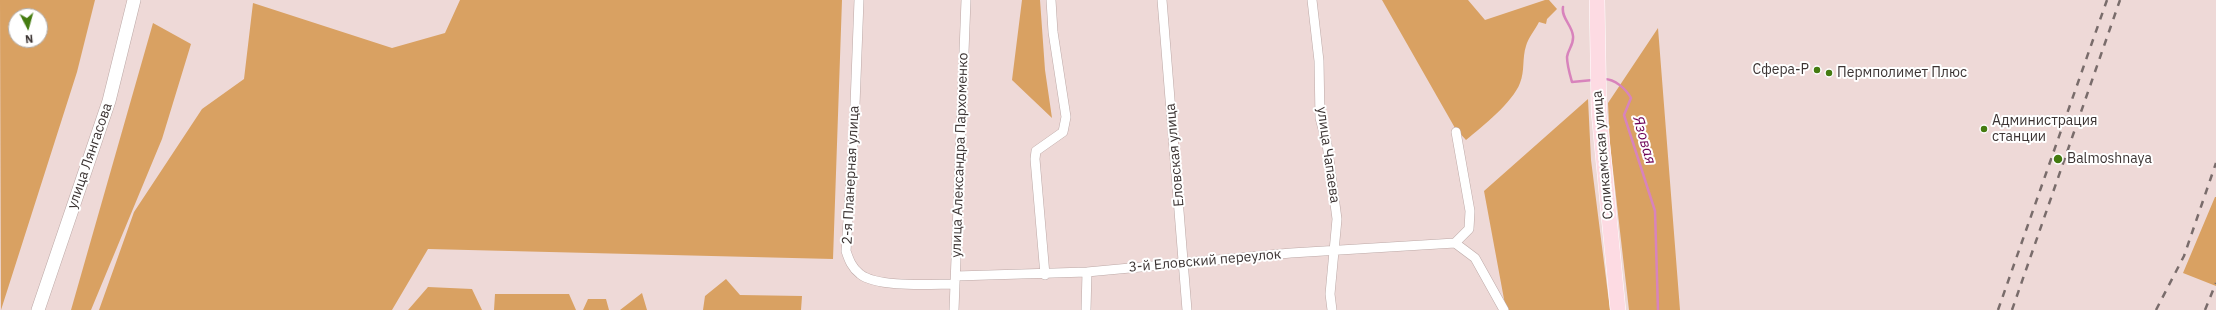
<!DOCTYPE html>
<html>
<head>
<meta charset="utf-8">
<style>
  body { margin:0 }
  #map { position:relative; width:2216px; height:310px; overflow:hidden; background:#eed9d7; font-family:"IBM Plex Sans",sans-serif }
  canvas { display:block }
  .north { position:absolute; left:8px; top:8px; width:40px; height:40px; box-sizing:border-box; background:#fff; border:1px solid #b1aead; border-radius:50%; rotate:174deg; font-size:11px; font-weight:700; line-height:16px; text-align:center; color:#3c3433 }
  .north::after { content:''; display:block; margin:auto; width:14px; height:18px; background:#447b10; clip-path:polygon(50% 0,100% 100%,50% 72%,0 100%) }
</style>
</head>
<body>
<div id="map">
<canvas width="2216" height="310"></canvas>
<div class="north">N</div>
</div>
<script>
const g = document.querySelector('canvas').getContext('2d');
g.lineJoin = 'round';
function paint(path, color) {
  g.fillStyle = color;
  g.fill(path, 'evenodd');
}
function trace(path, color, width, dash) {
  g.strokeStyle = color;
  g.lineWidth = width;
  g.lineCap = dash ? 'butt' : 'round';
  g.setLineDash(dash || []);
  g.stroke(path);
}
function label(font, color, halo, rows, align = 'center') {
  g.font = font + ' "IBM Plex Sans",sans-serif';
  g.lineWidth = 4;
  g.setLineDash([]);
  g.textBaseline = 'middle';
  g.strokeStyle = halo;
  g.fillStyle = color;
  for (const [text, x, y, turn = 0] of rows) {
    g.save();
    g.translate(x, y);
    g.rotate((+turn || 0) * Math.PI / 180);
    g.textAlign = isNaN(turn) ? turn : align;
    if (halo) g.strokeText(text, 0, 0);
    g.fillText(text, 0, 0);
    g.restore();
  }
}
paint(new Path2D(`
  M 0,0 L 95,0 L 77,72 L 1,310 ZM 16,16 L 40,16 L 40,40 L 16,40 Z
  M 460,0 L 842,0 L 833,259 L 428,249 L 392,310 L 99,310 L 134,212 L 202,109 L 244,79 L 253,3 L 392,48 L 445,33 Z
  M 1022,0 L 1040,0 L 1045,70 L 1052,118 L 1012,80 Z
  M 1382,0 L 1468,0 L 1485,20 L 1545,0 L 1549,0 L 1557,9 L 1547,19 L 1546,24 L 1539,22 C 1535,30 1528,38 1526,46 C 1522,58 1525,71 1520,83 C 1513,102 1482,127 1466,140 L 1455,128 Z
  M 153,23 L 191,44 L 162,139 L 91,310 L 71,310 Z
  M 1658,28 L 1680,310 L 1629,310 L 1610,144 L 1608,103 Z
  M 1588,99 L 1591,160 L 1610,310 L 1506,310 L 1484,191 Z
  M 2215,197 L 2216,197 L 2216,286 L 2183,273 Z
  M 726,279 L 740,295 L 802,296 L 801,310 L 703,310 L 705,296 Z
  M 428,287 L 472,289 L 482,310 L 408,310 Z
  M 642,293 L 647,310 L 620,310 Z
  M 495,294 L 569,294 L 576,310 L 494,310 Z
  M 588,299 L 606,299 L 609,310 L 583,310 Z`), '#d9a162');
trace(new Path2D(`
  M 1563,7 C 1561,18 1572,25 1573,36 C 1574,45 1568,49 1567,57 C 1567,65 1570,75 1572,82 L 1593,80
  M 1604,79 C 1615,79 1626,89 1631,98 L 1624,115 L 1655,211 L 1658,310`), '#d883bc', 2.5);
const street = new Path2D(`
  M 859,0 L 854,131 L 846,251 C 849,260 852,268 860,274 C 877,288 932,284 954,284
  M 1162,0 L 1187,310
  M 1312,0 L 1319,61 L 1320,118 L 1327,144 L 1337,219 L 1330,294 L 1332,310
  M 1455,243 L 1469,229 L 1470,211 L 1456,132
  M 1455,243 L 1475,258 L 1504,310
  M 1045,275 L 1035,159 L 1036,151 L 1063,132 L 1066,117 L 1053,32 L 1051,0
  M 956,276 L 1087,272 L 1291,253 L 1455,243
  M 954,310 L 966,0
  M 1086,310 L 1087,272`);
const secondary = new Path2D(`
  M 38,310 L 109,101 L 134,0`);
const primary = new Path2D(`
  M 1597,0 L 1599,112 L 1618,310`);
trace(street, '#bca8a6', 10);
trace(secondary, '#bca8a6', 14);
trace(primary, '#fff', 16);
trace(street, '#fff', 9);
trace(secondary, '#fff', 13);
trace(primary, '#fddbe3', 15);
trace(new Path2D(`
  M 1998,310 L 2107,0
  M 2012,310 L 2120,0
  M 2156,310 L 2184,256 L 2216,163
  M 2205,310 L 2216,283`), '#796c6b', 2.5, [7, 7]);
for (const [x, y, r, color] of [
  [1817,70,4,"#447b10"],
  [1829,73,4,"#447b10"],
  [1984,129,4,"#447b10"],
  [2058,159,5,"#447b10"]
]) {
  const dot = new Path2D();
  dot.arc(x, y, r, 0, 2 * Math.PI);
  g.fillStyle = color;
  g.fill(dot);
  trace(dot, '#fff', 1.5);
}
label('14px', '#3c3433', '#fff', [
  ["Сфера-Р",1809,70,"right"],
  ["Пермполимет Плюс",1837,73],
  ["Администрация",1992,121],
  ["станции",1992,137],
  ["Balmoshnaya",2067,159]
], 'left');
label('14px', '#3c3433', '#fff', [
  ["улица Александра Пархоменко",960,155,-88],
  ["Еловская улица",1175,155,-95],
  ["улица Чапаева",1328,155,82],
  ["Соликамская улица",1603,155,-95],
  ["улица Лянгасова",90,156,-71],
  ["2-я Планерная улица",851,175,-87],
  ["3-й Еловский переулок",1205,261,-5]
]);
label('italic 15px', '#6c0155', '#fff', [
  ["Язовая",1644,140,74]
]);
</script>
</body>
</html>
